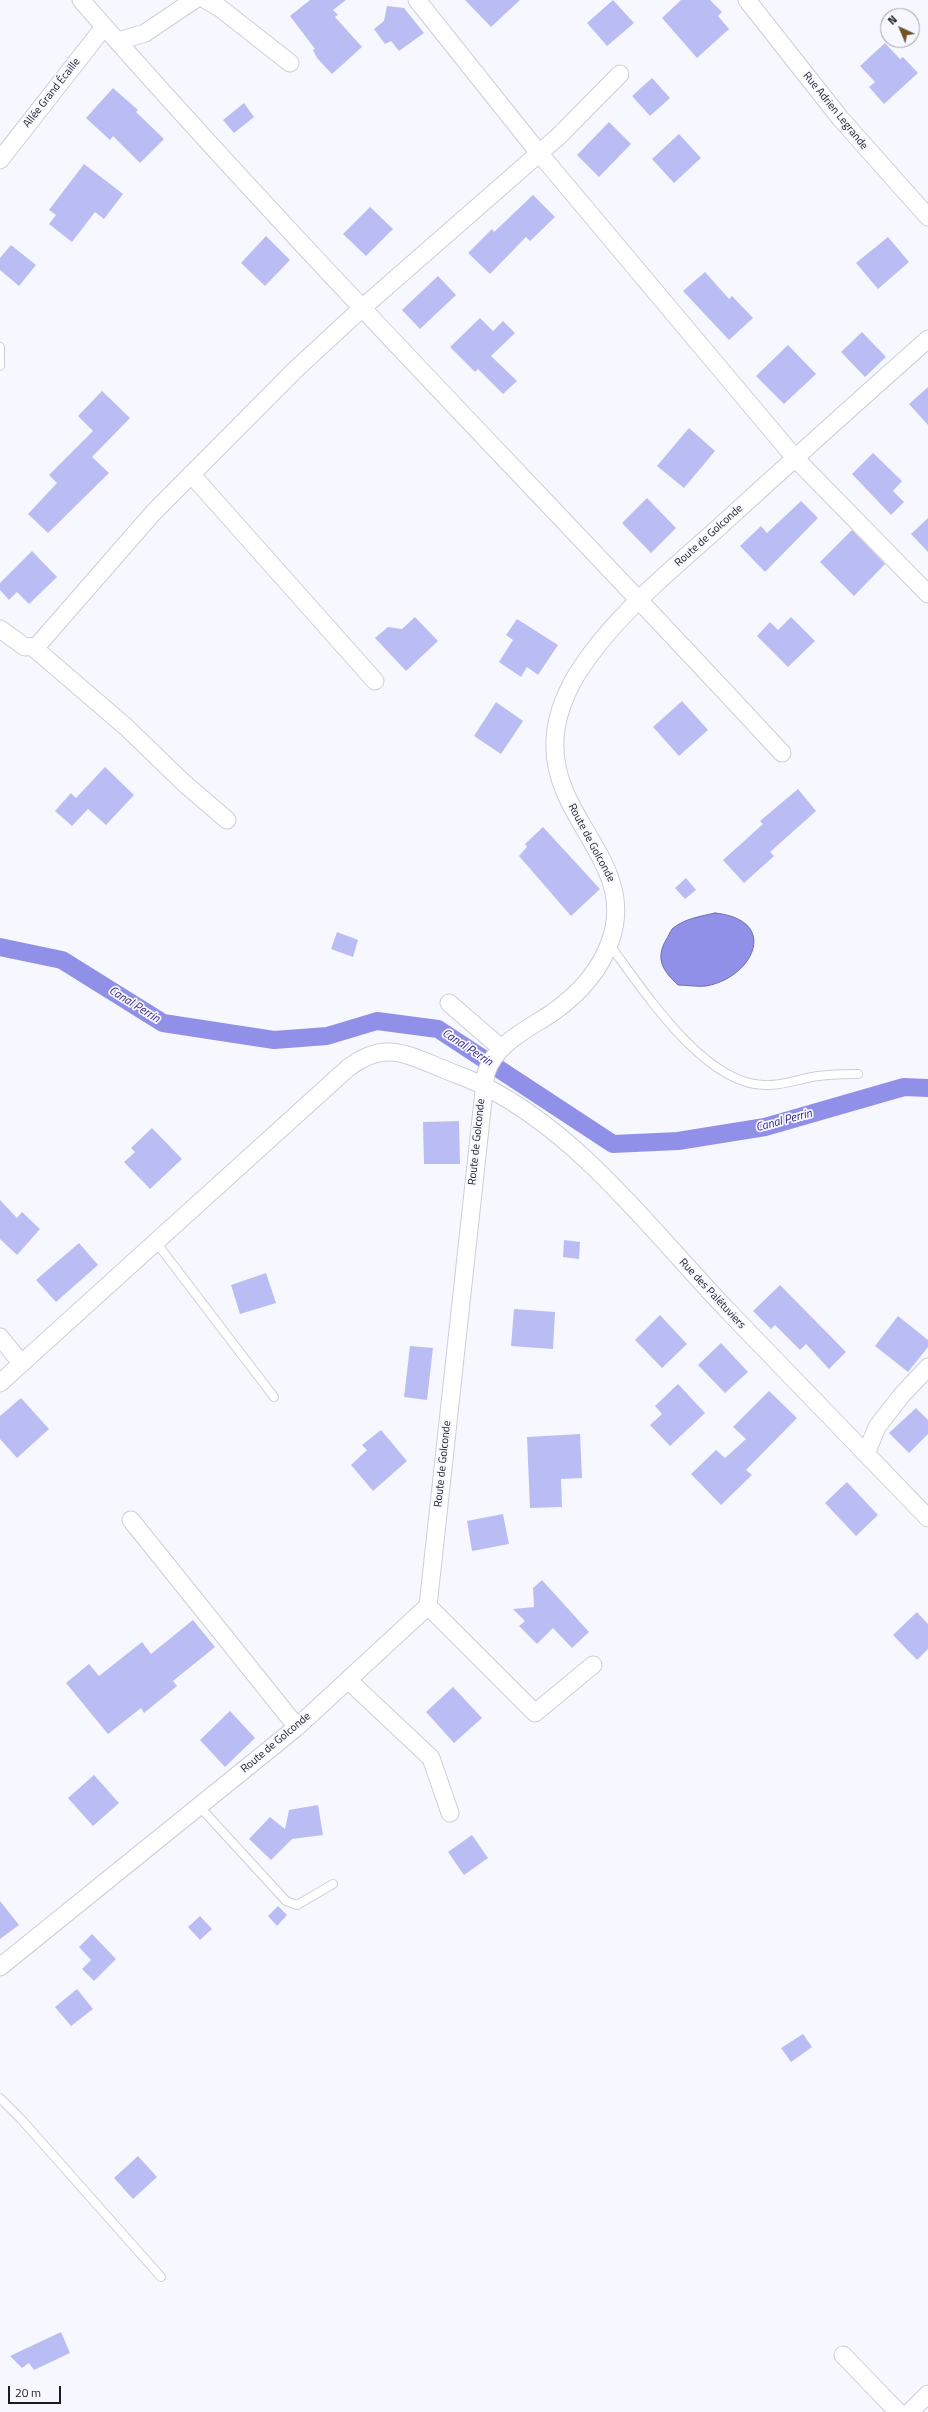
<!DOCTYPE html>
<html>
<head>
<meta charset="utf-8">
<style>
  body { margin:0 }
  #map { position:relative; width:928px; height:2412px; overflow:hidden; background:#f7f8ff; font-family:"Titillium Web",sans-serif }
  canvas { display:block }
  .north { position:absolute; left:880px; top:8px; width:40px; height:40px; box-sizing:border-box; background:#f7f8ff; border:1px solid #9fa0a6; border-radius:50%; rotate:316deg; font-size:11px; font-weight:700; line-height:16px; text-align:center; color:#1b1c20 }
  .north::after { content:''; display:block; margin:auto; width:14px; height:18px; background:#725328; clip-path:polygon(50% 0,100% 100%,50% 72%,0 100%) }
  .scale { position:absolute; left:8px; top:2386px; width:53px; height:18px; box-sizing:border-box; border:2px solid #1b1c20; border-top:0; padding-left:5px; font-size:12px; line-height:14px; white-space:nowrap; color:#1b1c20; -webkit-text-stroke:3px #f7f8ff; paint-order:stroke }
</style>
</head>
<body>
<div id="map">
<canvas width="928" height="2412"></canvas>
<div class="north">N</div>
<div class="scale">20 m</div>
</div>
<script>
const g = document.querySelector('canvas').getContext('2d');
g.lineJoin = 'round';
function paint(path, color) {
  g.fillStyle = color;
  g.fill(path, 'evenodd');
}
function trace(path, color, width, dash) {
  g.strokeStyle = color;
  g.lineWidth = width;
  g.lineCap = dash ? 'butt' : 'round';
  g.setLineDash(dash || []);
  g.stroke(path);
}
function label(font, color, halo, rows, align = 'center') {
  g.font = font + ' "Titillium Web",sans-serif';
  g.lineWidth = 3.5;
  g.setLineDash([]);
  g.textBaseline = 'middle';
  g.strokeStyle = halo;
  g.fillStyle = color;
  for (const [text, x, y, turn = 0] of rows) {
    g.save();
    g.translate(x, y);
    g.rotate((+turn || 0) * Math.PI / 180);
    g.textAlign = isNaN(turn) ? turn : align;
    if (halo) g.strokeText(text, 0, 0);
    g.fillText(text, 0, 0);
    g.restore();
  }
}
const water = new Path2D(`
  M 715,913 C 781,920 753,978 706,986 C 697,987 686,985 678,985 C 663,971 655,959 666,940 C 668,937 670,932 672,929 C 683,919 702,916 715,913 Z`);
paint(water, '#9190e9');
trace(water, '#6e6dad', 1);
trace(new Path2D(`
  M 0,947 L 62,960 L 163,1023 L 274,1040 L 327,1036 L 377,1021 L 438,1029 L 613,1144 L 678,1141 L 765,1127 L 904,1087 L 928,1088`), '#9190e9', 18);
paint(new Path2D(`
  M 310,0 L 346,0 L 333,10 L 338,15 L 335,17 L 362,47 L 332,74 L 317,58 L 313,50 L 315,49 L 290,16 Z
  M 465,0 L 520,0 L 491,27 Z
  M 613,0 L 634,23 L 607,46 L 587,23 Z
  M 681,0 L 710,0 L 722,12 L 718,16 L 729,29 L 697,58 L 662,18 Z
  M 387,6 L 404,8 L 424,33 L 399,51 L 391,41 L 385,44 L 374,29 L 384,21 Z
  M 885,43 L 900,59 L 903,57 L 918,73 L 884,104 L 869,87 L 875,82 L 860,66 Z
  M 652,78 L 670,98 L 650,116 L 632,96 Z
  M 113,88 L 138,110 L 136,112 L 164,139 L 140,163 L 113,136 L 110,140 L 86,118 Z
  M 244,103 L 254,117 L 234,133 L 223,120 Z
  M 609,122 L 631,144 L 599,177 L 577,155 Z
  M 679,134 L 701,158 L 674,183 L 652,159 Z
  M 84,164 L 123,194 L 104,219 L 95,212 L 72,242 L 49,224 L 56,215 L 49,210 Z
  M 533,195 L 555,217 L 530,241 L 526,237 L 490,274 L 468,253 L 492,229 L 494,232 Z
  M 370,207 L 393,229 L 366,256 L 343,234 Z
  M 266,236 L 290,260 L 265,286 L 241,263 Z
  M 888,237 L 909,262 L 878,289 L 856,263 Z
  M 11,245 L 36,265 L 19,286 L 0,270 L 0,258 Z
  M 705,272 L 729,299 L 732,296 L 753,318 L 729,340 L 683,291 Z
  M 438,276 L 456,295 L 420,329 L 402,310 Z
  M 480,318 L 493,331 L 503,321 L 515,333 L 491,356 L 517,381 L 503,394 L 478,369 L 475,372 L 450,347 Z
  M 862,332 L 886,357 L 865,377 L 841,352 Z
  M 788,345 L 816,374 L 784,404 L 756,376 Z
  M 928,387 L 928,425 L 909,404 Z
  M 102,391 L 130,418 L 92,457 L 109,473 L 48,533 L 28,514 L 57,483 L 49,475 L 93,431 L 78,416 Z
  M 689,428 L 715,451 L 684,488 L 657,466 Z
  M 873,453 L 902,481 L 893,491 L 904,502 L 891,515 L 852,474 Z
  M 647,498 L 676,528 L 651,553 L 622,523 Z
  M 801,501 L 818,518 L 765,572 L 740,546 L 761,526 L 767,533 Z
  M 928,518 L 928,552 L 911,534 Z
  M 852,530 L 885,564 L 854,596 L 820,562 Z
  M 32,551 L 57,577 L 29,604 L 17,592 L 9,600 L 0,590 L 0,583 Z
  M 415,617 L 438,641 L 406,671 L 375,638 L 388,627 L 402,629 Z
  M 791,617 L 815,641 L 788,667 L 757,636 L 770,622 L 778,630 Z
  M 517,619 L 558,645 L 538,675 L 527,667 L 521,677 L 499,662 L 513,640 L 506,635 Z
  M 682,701 L 708,730 L 679,756 L 653,727 Z
  M 496,702 L 523,721 L 501,754 L 474,736 Z
  M 105,767 L 134,795 L 106,825 L 88,809 L 72,826 L 55,811 L 71,793 L 76,798 Z
  M 798,789 L 816,811 L 770,852 L 774,856 L 744,883 L 723,860 L 763,824 L 760,821 Z
  M 543,827 L 600,889 L 571,916 L 519,856 L 527,847 L 525,844 Z
  M 686,878 L 696,890 L 685,899 L 675,888 Z
  M 337,932 L 358,940 L 353,957 L 331,949 Z
  M 459,1121 L 460,1164 L 424,1164 L 423,1122 Z
  M 152,1128 L 182,1159 L 150,1189 L 124,1162 L 135,1152 L 131,1148 Z
  M 0,1200 L 17,1218 L 22,1212 L 40,1229 L 17,1255 L 0,1239 Z
  M 564,1240 L 580,1242 L 579,1259 L 563,1257 Z
  M 79,1243 L 98,1265 L 56,1302 L 36,1280 Z
  M 266,1273 L 276,1303 L 240,1314 L 231,1285 Z
  M 780,1285 L 846,1352 L 829,1369 L 806,1344 L 800,1350 L 775,1325 L 771,1329 L 753,1311 Z
  M 514,1309 L 555,1312 L 553,1349 L 511,1346 Z
  M 660,1315 L 687,1344 L 662,1368 L 635,1340 Z
  M 898,1316 L 928,1340 L 928,1347 L 908,1372 L 875,1346 Z
  M 721,1343 L 748,1372 L 725,1393 L 698,1365 Z
  M 410,1346 L 433,1348 L 427,1400 L 404,1397 Z
  M 678,1384 L 705,1413 L 670,1446 L 650,1425 L 662,1414 L 655,1406 Z
  M 769,1391 L 797,1418 L 746,1470 L 752,1475 L 721,1505 L 691,1474 L 716,1450 L 725,1458 L 746,1439 L 733,1427 Z
  M 21,1398 L 49,1429 L 17,1458 L 0,1439 L 0,1416 Z
  M 916,1408 L 928,1420 L 928,1434 L 909,1453 L 889,1433 Z
  M 381,1430 L 407,1461 L 373,1491 L 351,1465 L 367,1450 L 362,1445 Z
  M 580,1434 L 582,1478 L 561,1479 L 562,1507 L 530,1508 L 527,1437 Z
  M 847,1482 L 878,1515 L 856,1536 L 825,1503 Z
  M 503,1514 L 509,1544 L 472,1551 L 467,1521 Z
  M 542,1580 L 589,1632 L 572,1648 L 553,1628 L 537,1644 L 519,1626 L 525,1621 L 513,1609 L 534,1607 L 533,1588 Z
  M 917,1612 L 928,1624 L 928,1649 L 917,1660 L 893,1635 Z
  M 193,1620 L 215,1647 L 173,1681 L 177,1686 L 144,1713 L 141,1708 L 108,1734 L 66,1683 L 89,1664 L 99,1676 L 142,1642 L 151,1654 Z
  M 453,1687 L 482,1718 L 454,1743 L 426,1712 Z
  M 230,1711 L 255,1738 L 225,1767 L 200,1740 Z
  M 94,1775 L 119,1803 L 93,1826 L 68,1798 Z
  M 318,1805 L 323,1835 L 292,1839 L 271,1860 L 249,1839 L 270,1817 L 285,1829 L 289,1810 Z
  M 472,1835 L 488,1858 L 464,1875 L 448,1852 Z
  M 0,1901 L 19,1925 L 0,1939 Z
  M 278,1906 L 287,1915 L 277,1926 L 268,1916 Z
  M 200,1916 L 212,1929 L 200,1940 L 188,1927 Z
  M 92,1934 L 116,1959 L 94,1981 L 82,1969 L 91,1960 L 79,1947 Z
  M 77,1989 L 93,2009 L 71,2026 L 55,2007 Z
  M 803,2034 L 812,2047 L 791,2062 L 781,2048 Z
  M 138,2156 L 157,2177 L 133,2199 L 114,2178 Z
  M 61,2332 L 70,2353 L 34,2370 L 29,2363 L 22,2368 L 10,2356 Z`), '#babdf4');
const service = new Path2D(`
  M 0,347 L 0,366
  M 609,944 C 642,988 703,1084 764,1085 C 781,1086 796,1080 812,1077 C 827,1074 842,1074 858,1074
  M 155,1241 L 274,1397
  M 199,1806 L 286,1901 L 297,1905 L 333,1884
  M 0,2098 L 21,2119 L 161,2277`);
const minor = new Path2D(`
  M 81,0 C 307,258 549,501 782,753
  M 206,0 L 220,8 L 290,63
  M 417,0 L 539,153 L 795,458 L 928,594
  M 747,0 L 840,118 L 928,217
  M 118,41 L 145,33 L 194,0
  M 0,160 L 104,27
  M 191,474 L 375,681
  M 0,629 L 25,647 L 37,646 L 153,513 L 295,370 L 361,309 L 560,135 L 620,74
  M 34,648 L 126,727 L 185,784 L 227,820
  M 449,1003 L 501,1048
  M 0,1337 L 21,1363
  M 0,1383 L 348,1068 C 383,1041 404,1053 441,1068 C 455,1074 470,1079 484,1086 C 584,1137 653,1233 730,1313 C 796,1381 862,1450 928,1518
  M 866,1454 L 877,1427 L 901,1396 L 928,1367
  M 131,1520 L 297,1727
  M 428,1606 L 535,1713 L 593,1665
  M 348,1680 L 431,1758 L 450,1813
  M 0,1967 L 297,1727 L 428,1606 L 486,1073 C 496,1043 528,1029 552,1013 C 579,994 601,970 611,939 C 636,864 555,820 555,747 C 554,721 564,696 577,674 C 613,617 668,573 717,529 C 787,465 857,402 928,339
  M 843,2355 L 898,2412
  M 910,2412 L 928,2394`);
trace(service, '#cdcdd9', 10);
trace(minor, '#cdcdd9', 19);
trace(service, '#fff', 8);
trace(minor, '#fff', 17);
label('11px', '#1b1c20', '#f7f8ff', [
  ["Allée Grand Écaille",52,93,-52],
  ["Rue Adrien Legrande",835,111,51],
  ["Route de Golconde",709,536,-42],
  ["Route de Golconde",591,843,62],
  ["Route de Golconde",477,1142,-84],
  ["Rue des Palétuviers",712,1294,47],
  ["Route de Golconde",443,1464,-84],
  ["Route de Golconde",276,1743,-40]
]);
label('italic 12px', '#342188', '#f7f8ff', [
  ["Canal Perrin",134,1005,32],
  ["Canal Perrin",467,1048,33],
  ["Canal Perrin",784,1121,-15]
]);
</script>
</body>
</html>
